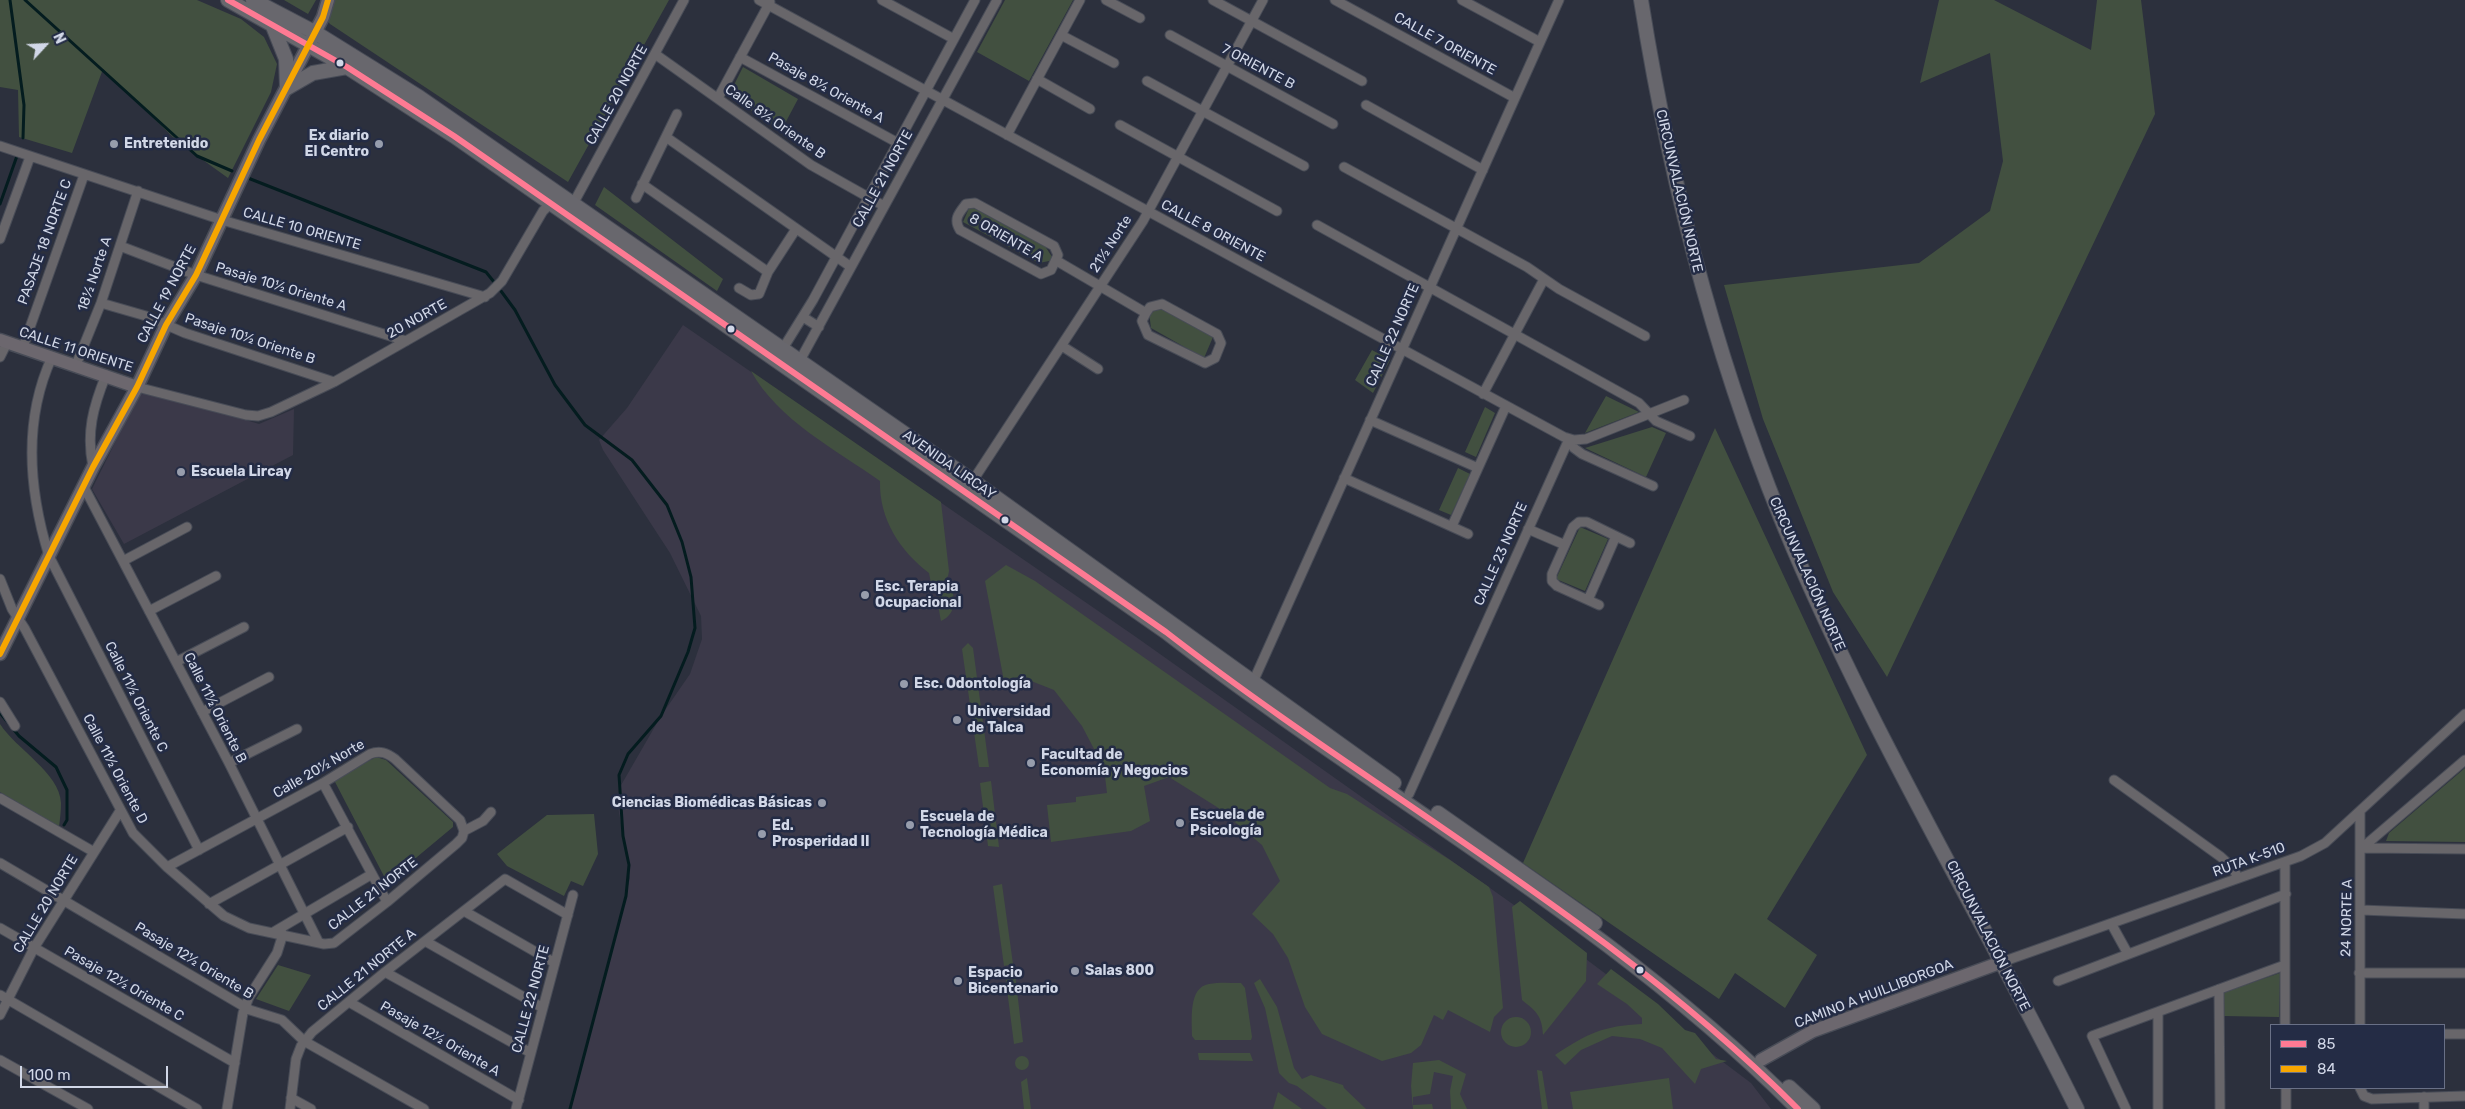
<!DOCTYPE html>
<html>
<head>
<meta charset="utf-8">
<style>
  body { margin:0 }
  #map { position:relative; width:2465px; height:1109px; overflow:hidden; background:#2c303d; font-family:Rubik,sans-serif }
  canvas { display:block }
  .legend { position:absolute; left:2270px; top:1024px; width:175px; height:65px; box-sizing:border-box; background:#242c45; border:1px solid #697086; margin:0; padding:6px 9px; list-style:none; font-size:15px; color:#d1d7e7 }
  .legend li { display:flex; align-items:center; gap:10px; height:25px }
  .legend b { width:25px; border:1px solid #697086 }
  .north { position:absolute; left:20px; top:20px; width:50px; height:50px; -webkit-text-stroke:4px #242c45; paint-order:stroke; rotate:65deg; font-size:14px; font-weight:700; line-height:20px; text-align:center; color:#d1d7e7 }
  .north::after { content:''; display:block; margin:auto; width:18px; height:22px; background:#d1d7e7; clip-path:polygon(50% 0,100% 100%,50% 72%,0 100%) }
  .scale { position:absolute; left:20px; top:1066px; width:148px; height:22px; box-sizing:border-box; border:2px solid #d1d7e7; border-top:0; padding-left:6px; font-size:15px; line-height:18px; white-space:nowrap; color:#d1d7e7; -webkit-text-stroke:4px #242c45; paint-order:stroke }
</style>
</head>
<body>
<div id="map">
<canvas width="2465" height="1109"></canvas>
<ul class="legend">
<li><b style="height:6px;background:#fe7a93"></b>85</li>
<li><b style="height:6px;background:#f7a600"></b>84</li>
</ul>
<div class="north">N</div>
<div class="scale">100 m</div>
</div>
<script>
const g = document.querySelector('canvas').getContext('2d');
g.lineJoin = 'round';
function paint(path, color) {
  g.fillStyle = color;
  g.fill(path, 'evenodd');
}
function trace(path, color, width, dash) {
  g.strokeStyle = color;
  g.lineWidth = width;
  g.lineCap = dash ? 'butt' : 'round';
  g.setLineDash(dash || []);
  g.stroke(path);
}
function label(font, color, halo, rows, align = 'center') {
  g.font = font + ' Rubik,sans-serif';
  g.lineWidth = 5;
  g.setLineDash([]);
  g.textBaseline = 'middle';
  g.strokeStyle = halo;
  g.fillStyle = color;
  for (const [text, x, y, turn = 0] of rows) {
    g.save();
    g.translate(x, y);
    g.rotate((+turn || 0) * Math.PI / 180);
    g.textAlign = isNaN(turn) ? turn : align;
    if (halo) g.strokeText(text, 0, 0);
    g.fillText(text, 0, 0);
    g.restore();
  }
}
paint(new Path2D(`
  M 683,325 L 1136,637 L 1514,905 L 1751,1083 L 1771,1109 L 570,1109 L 630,878 L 618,806 L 620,787 L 661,716 L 690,674 L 702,639 L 701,616 L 670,553 L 603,450 L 599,440 L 627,408 Z
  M 142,388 L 259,424 L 294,409 L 293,455 L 124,544 L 92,489 Z`), '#3b3949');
paint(new Path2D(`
  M 0,0 L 197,0 L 241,19 L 264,37 L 277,64 L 271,92 L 228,178 L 178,142 L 103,69 L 72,153 L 19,137 L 18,90 L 0,87 Z
  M 284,0 L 316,0 L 308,14 Z
  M 334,0 L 669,0 L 568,182 L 330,24 L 326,19 Z
  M 1005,0 L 1073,0 L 1029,81 L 977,52 Z
  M 1939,0 L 1994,0 L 2091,50 L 2097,0 L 2141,0 L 2155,114 L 1887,677 L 1833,592 L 1763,419 L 1724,285 L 1919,263 L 1990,211 L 2003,161 L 1990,53 L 1920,83 Z
  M 743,67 L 798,99 L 781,131 L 729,95 Z
  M 604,187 L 723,279 L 717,291 L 595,205 Z
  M 970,206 L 1045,246 L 1054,260 L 1039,263 L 963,222 Z
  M 1163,308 L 1213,337 L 1204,358 L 1151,328 L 1149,312 Z
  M 1372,350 L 1390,360 L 1373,393 L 1355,380 Z
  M 751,371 L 941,502 L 949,571 L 948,576 L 933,593 L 929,573 C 900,551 879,519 880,481 C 835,449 778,420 751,371 Z
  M 1606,396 L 1639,412 L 1585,433 Z
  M 1485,407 L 1495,413 L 1476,457 L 1465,452 Z
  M 1652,427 L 1666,433 L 1646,477 L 1585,448 Z
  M 1715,428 L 1867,755 L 1767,919 L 1817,955 L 1785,1008 L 1735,973 L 1719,999 L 1523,863 Z
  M 1458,468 L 1470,474 L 1451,515 L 1439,510 Z
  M 1580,527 L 1608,539 L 1585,591 L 1556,579 Z
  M 1006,565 L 1035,581 L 1330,788 L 1347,794 L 1450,860 L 1489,887 L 1493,897 L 1503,1008 L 1494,1017 L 1490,1032 L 1448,1010 L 1443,1020 L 1434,1015 L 1421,1045 L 1411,1053 L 1382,1061 L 1322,1034 L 1305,1007 L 1288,958 L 1273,934 L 1252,914 L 1280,881 L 1262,845 L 1217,807 L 1169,777 L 1144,786 L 1150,821 L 1131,831 L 1051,842 L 1047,805 L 1076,802 L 1076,797 L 1107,793 L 1104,768 L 1082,726 L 1054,690 L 1026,679 L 1004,681 L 985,581 Z
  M 951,582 C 954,598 958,613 941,621 C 938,603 934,592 951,582 Z
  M 968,643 L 973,648 L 989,767 L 979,767 L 962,649 Z
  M 0,724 C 16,749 60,773 61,803 C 61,811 60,819 59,827 L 0,792 Z
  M 376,757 L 386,760 L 453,822 L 453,827 L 387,882 L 334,780 Z
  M 2465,768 L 2465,842 L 2386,841 L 2389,833 Z
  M 991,781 L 999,847 L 988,846 L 980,783 Z
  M 594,814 L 598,854 L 583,886 L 571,881 L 564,896 L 507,866 L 497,854 L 547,815 Z
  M 1002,884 L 1013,964 L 1004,966 L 993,886 Z
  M 1520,901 L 1587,953 L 1586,981 L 1543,1035 C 1542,1016 1537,1012 1522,1000 L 1512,907 Z
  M 278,965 L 311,975 L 289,1011 L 256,999 Z
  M 1611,969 L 1658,1004 L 1685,1030 L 1695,1033 L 1716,1059 L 1727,1061 L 1701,1069 L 1695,1084 L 1662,1048 L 1640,1039 L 1612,1036 L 1581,1050 L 1565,1065 L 1555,1055 C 1588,1033 1603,1026 1642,1024 L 1642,1018 L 1627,1004 L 1597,984 Z
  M 1015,973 L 1023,1042 L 1014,1044 L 1005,974 Z
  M 2280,973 L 2279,1017 L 2224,1016 L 2224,992 Z
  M 1260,979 L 1277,1007 L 1294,1068 L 1302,1079 L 1311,1075 L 1343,1085 L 1344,1088 L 1366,1109 L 1327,1109 L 1297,1086 L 1289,1083 L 1279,1073 L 1265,1008 L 1254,983 Z
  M 1241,983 L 1245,988 L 1252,1037 L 1251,1040 L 1195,1040 L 1192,1036 C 1192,1021 1188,987 1209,984 C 1219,982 1230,983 1241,983 Z
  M1501 1032a15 15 0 1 1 30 0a15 15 0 1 1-30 0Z
  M 1198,1053 L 1250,1053 L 1253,1061 L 1199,1060 Z
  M1015 1063a7 7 0 1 1 14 0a7 7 0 1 1-14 0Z
  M 1439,1060 L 1466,1074 L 1460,1094 L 1467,1109 L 1451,1109 L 1450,1091 L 1453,1076 L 1434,1072 L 1430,1094 L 1413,1097 L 1413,1105 L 1432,1104 L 1433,1109 L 1413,1109 L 1411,1086 L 1413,1063 Z
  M 1537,1070 L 1542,1071 L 1548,1109 L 1542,1109 Z
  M 1027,1078 L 1031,1109 L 1024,1109 L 1021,1082 Z
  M 1669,1078 L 1673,1109 L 1573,1109 L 1570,1092 Z
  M 1278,1092 L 1302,1109 L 1273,1109 Z`), '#425040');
trace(new Path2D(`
  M 10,0 L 24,105 L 23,138
  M 25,0 L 197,156 L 232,171
  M 248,178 L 486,272 L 494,282
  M 0,204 L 18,153
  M 501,291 L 515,310 L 555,385 L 585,425 L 632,460 L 667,505 L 682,542 L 691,577 L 695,628 L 688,652 L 661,716 L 628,754 L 619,775 L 623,836 L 629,865 L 626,896 L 570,1109
  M 0,713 L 19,736 L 56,767 L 67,790 L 67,820 L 64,825`), '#041c1f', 3);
const street = new Path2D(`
  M 759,0 L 1564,437 L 1574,440 L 1586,439 L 1684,400
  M 882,0 L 954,39
  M 1106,0 L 1140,18
  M 1213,0 L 1362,81
  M 1335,0 L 1515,98
  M 1462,0 L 1540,42
  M 1061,35 L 1114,63
  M 1170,35 L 1333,124
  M 655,54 L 811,165 L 884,206
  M 740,57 L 898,143
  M 1037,79 L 1090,109
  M 1147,81 L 1304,166
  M 718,98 L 770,2
  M 1366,105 L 1483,170
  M 1120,125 L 1277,211
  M 1007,135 L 1080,0
  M 666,137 L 851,267
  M 0,146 L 222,220 L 485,297
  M 1344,167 L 1527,267 L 1559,289 L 1645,336
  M 642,184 L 768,272
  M 636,198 L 677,114
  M 975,203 L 1054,246 L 1058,255 L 1051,270 L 1041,274 L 960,230 C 953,219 959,213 966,204 Z
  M 573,204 L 684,0
  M 1317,225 L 1639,403 L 1656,421 L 1690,436
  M 0,239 L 30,157
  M 120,246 L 196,275 L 406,341
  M 1057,261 L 1146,313 L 1150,307 L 1162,304 L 1217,334 L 1221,343 L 1215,358 L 1205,363 L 1148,335 L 1142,321 L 1146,313
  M 739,288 L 751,295 L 759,294 L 768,272 L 796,229
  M 101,303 L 146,316 L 185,333 L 334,382
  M 803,317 L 819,327
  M 1062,346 L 1098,369
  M 23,347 L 84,175
  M 782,350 L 813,300 L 975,0
  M 0,357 L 7,343
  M 52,357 C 23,420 29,491 49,556 L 199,850
  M 798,364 L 997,0
  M 76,365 L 101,303 L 138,191
  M 137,387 L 246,415 L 258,416 L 271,412 L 334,382 L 490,293 L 502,281 L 543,211 L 551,203
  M 1483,394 L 1544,279
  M 1370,420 L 1478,468
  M 1569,439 L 1574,448 L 1582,454 L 1653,486
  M 93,467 C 86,433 93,407 106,375
  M 1344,478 L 1468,534
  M 970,485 L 1143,221 L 1263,0
  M 84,487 L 229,763 L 319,943
  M 1452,526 L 1506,406
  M 1528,529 L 1565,545
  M 123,561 L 187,527
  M 0,579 L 12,609 L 25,629 L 133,833 L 167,867 L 224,916 L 249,928 L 324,944 L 334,943 L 387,902 L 456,844 L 462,838 L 464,831
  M 1588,600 L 1616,536
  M 1599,605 L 1557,586 L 1552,581 L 1552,574 L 1573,527 L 1579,522 L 1587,522 L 1630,543
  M 149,611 L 216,576
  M 176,662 L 244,627
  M 1253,682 L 1559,0
  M 0,702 L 15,726
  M 202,712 L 269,677
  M 229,763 L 297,729
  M 2114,780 L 2221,857 L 2233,868 L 2238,878
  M 323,783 L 387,902
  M 1409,794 L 1569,439
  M 0,798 L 94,852
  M 464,831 L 483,821 L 491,812
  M 2362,848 L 2465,760
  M 2362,848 L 2465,849
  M 2285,862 L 2285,1025
  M 0,863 L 250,1010 L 282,1020 L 304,1041 L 424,1109
  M 167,867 L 323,783 L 370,754 C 380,750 387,753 395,759 L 460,820 L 464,831
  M 209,904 L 348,827
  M 2361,910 L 2465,914
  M 464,911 L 555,963
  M 2112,925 L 2128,954
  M 0,928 L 235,1063
  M 272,933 L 372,874
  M 425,941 L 543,1008
  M 2002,962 L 2301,856 L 2325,843 L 2465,714
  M 385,972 L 531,1053
  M 2359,973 L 2465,973
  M 2058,981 L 2286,894
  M 2219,989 L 2220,1109
  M 0,995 L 197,1109
  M 349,1002 L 519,1100
  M 0,1015 L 34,948 L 120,811
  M 2360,1025 L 2360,811
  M 2444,1034 L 2465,1034
  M 0,1060 L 88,1109
  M 2286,1088 L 2286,1109
  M 2360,1088 L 2364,1096 L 2372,1099 L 2465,1096
  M 2424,1097 L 2424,1109
  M 291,1098 L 311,1109
  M 227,1109 L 243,1013 L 249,997 L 277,953 L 283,934
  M 290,1109 L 296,1059 L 301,1046 L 312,1032 L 385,972 L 505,879 L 568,915
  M 516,1109 L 573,895
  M 2126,1109 L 2092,1036 L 2285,965
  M 2158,1109 L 2158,1012`);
const secondary = new Path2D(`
  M 0,340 L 137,387
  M 0,654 L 93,467 L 137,387 L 166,325 L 196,275 L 259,140 L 323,17 L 328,0
  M 1761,1060 L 1813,1031 L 2002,962`);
const primary = new Path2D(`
  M 228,0 L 347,67 L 454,136 L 1166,632 C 1375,794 1611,921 1798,1109
  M 253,0 L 316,33 L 419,97 L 973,481 L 1394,783
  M 1641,0 C 1671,189 1719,373 1794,550 C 1876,742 1985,922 2077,1109
  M 272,24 L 286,59 L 287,88
  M 287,88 L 313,73 L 347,67
  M 1438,813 L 1595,923
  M 1789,1087 L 1813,1109`);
trace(street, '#484c57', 11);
trace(secondary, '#484c57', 15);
trace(primary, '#484c57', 16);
trace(street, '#68666a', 9);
trace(secondary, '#6c676e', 12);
trace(primary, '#68676d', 14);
trace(new Path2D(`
  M 228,0 L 347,67 L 454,136 L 1166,632 C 1375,794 1611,921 1798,1109`), '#fe7a93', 6);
trace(new Path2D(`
  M 0,654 L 93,467 L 137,387 L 166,325 L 196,275 L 259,140 L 323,17 L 328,0`), '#f7a600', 6);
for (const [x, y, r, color] of [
  [340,63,4.5,"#d1d7e7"],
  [114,144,5,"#979dac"],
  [379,144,5,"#979dac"],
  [731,329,4.5,"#d1d7e7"],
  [181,472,5,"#979dac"],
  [1005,520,4.5,"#d1d7e7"],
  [865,595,5,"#979dac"],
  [904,684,5,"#979dac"],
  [957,720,5,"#979dac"],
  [1031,763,5,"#979dac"],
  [822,803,5,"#979dac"],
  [1180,823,5,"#979dac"],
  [910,825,5,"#979dac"],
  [762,834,5,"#979dac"],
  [1640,970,4.5,"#d1d7e7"],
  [1075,971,5,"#979dac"],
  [958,981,5,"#979dac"]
]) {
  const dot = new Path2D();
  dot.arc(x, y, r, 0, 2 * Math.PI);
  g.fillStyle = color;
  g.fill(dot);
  trace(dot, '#242c45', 2);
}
label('14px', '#d1d7e7', '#242c45', [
  ["CALLE 7 ORIENTE",1445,44,29],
  ["7 ORIENTE B",1258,67,28],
  ["Pasaje 8½ Oriente A",826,88,29],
  ["CALLE 20 NORTE",617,95,-61],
  ["Calle 8½ Oriente B",775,122,35],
  ["CALLE 21 NORTE",883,179,-61],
  ["CIRCUNVALACIÓN NORTE",1679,191,77],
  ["CALLE 10 ORIENTE",302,229,16],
  ["CALLE 8 ORIENTE",1213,231,28],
  ["8 ORIENTE A",1006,238,30],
  ["PASAJE 18 NORTE C",45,242,-70],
  ["21½ Norte",1111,244,-57],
  ["18½ Norte A",95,274,-71],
  ["Pasaje 10½ Oriente A",281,287,17],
  ["CALLE 19 NORTE",167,294,-62],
  ["20 NORTE",417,319,-29],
  ["CALLE 22 NORTE",1393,335,-66],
  ["Pasaje 10½ Oriente B",250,339,18],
  ["CALLE 11 ORIENTE",76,350,18],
  ["AVENIDA LIRCAY",949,465,35],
  ["CALLE 23 NORTE",1501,554,-66],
  ["CIRCUNVALACIÓN NORTE",1807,574,66],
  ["Calle 11½ Oriente C",136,697,63],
  ["Calle 11½ Oriente B",215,708,63],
  ["Calle 11½ Oriente D",115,769,62],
  ["Calle 20½ Norte",319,769,-30],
  ["RUTA K-510",2249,860,-20],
  ["CALLE 21 NORTE",373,894,-38],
  ["CALLE 20 NORTE",46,904,-59],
  ["24 NORTE A",2347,918,-89],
  ["CIRCUNVALACIÓN NORTE",1988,936,63],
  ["Pasaje 12½ Oriente B",194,961,31],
  ["CALLE 21 NORTE A",367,970,-39],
  ["Pasaje 12½ Oriente C",124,984,30],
  ["CAMINO A HUILLIBORGOA",1874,994,-21],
  ["CALLE 22 NORTE",531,999,-75],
  ["Pasaje 12½ Oriente A",440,1039,30]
]);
label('bold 14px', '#d1d7e7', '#242c45', [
  ["Ex diario",369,136,"right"],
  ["El Centro",369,152,"right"],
  ["Entretenido",124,144],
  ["Escuela Lircay",191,472],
  ["Esc. Terapia",875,587],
  ["Ocupacional",875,603],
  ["Esc. Odontología",914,684],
  ["Universidad",967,712],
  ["de Talca",967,728],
  ["Facultad de",1041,755],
  ["Economía y Negocios",1041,771],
  ["Ciencias Biomédicas Básicas",812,803,"right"],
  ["Escuela de",1190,815],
  ["Psicología",1190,831],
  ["Escuela de",920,817],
  ["Tecnología Médica",920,833],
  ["Ed.",772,826],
  ["Prosperidad II",772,842],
  ["Salas 800",1085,971],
  ["Espacio",968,973],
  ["Bicentenario",968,989]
], 'left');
</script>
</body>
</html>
